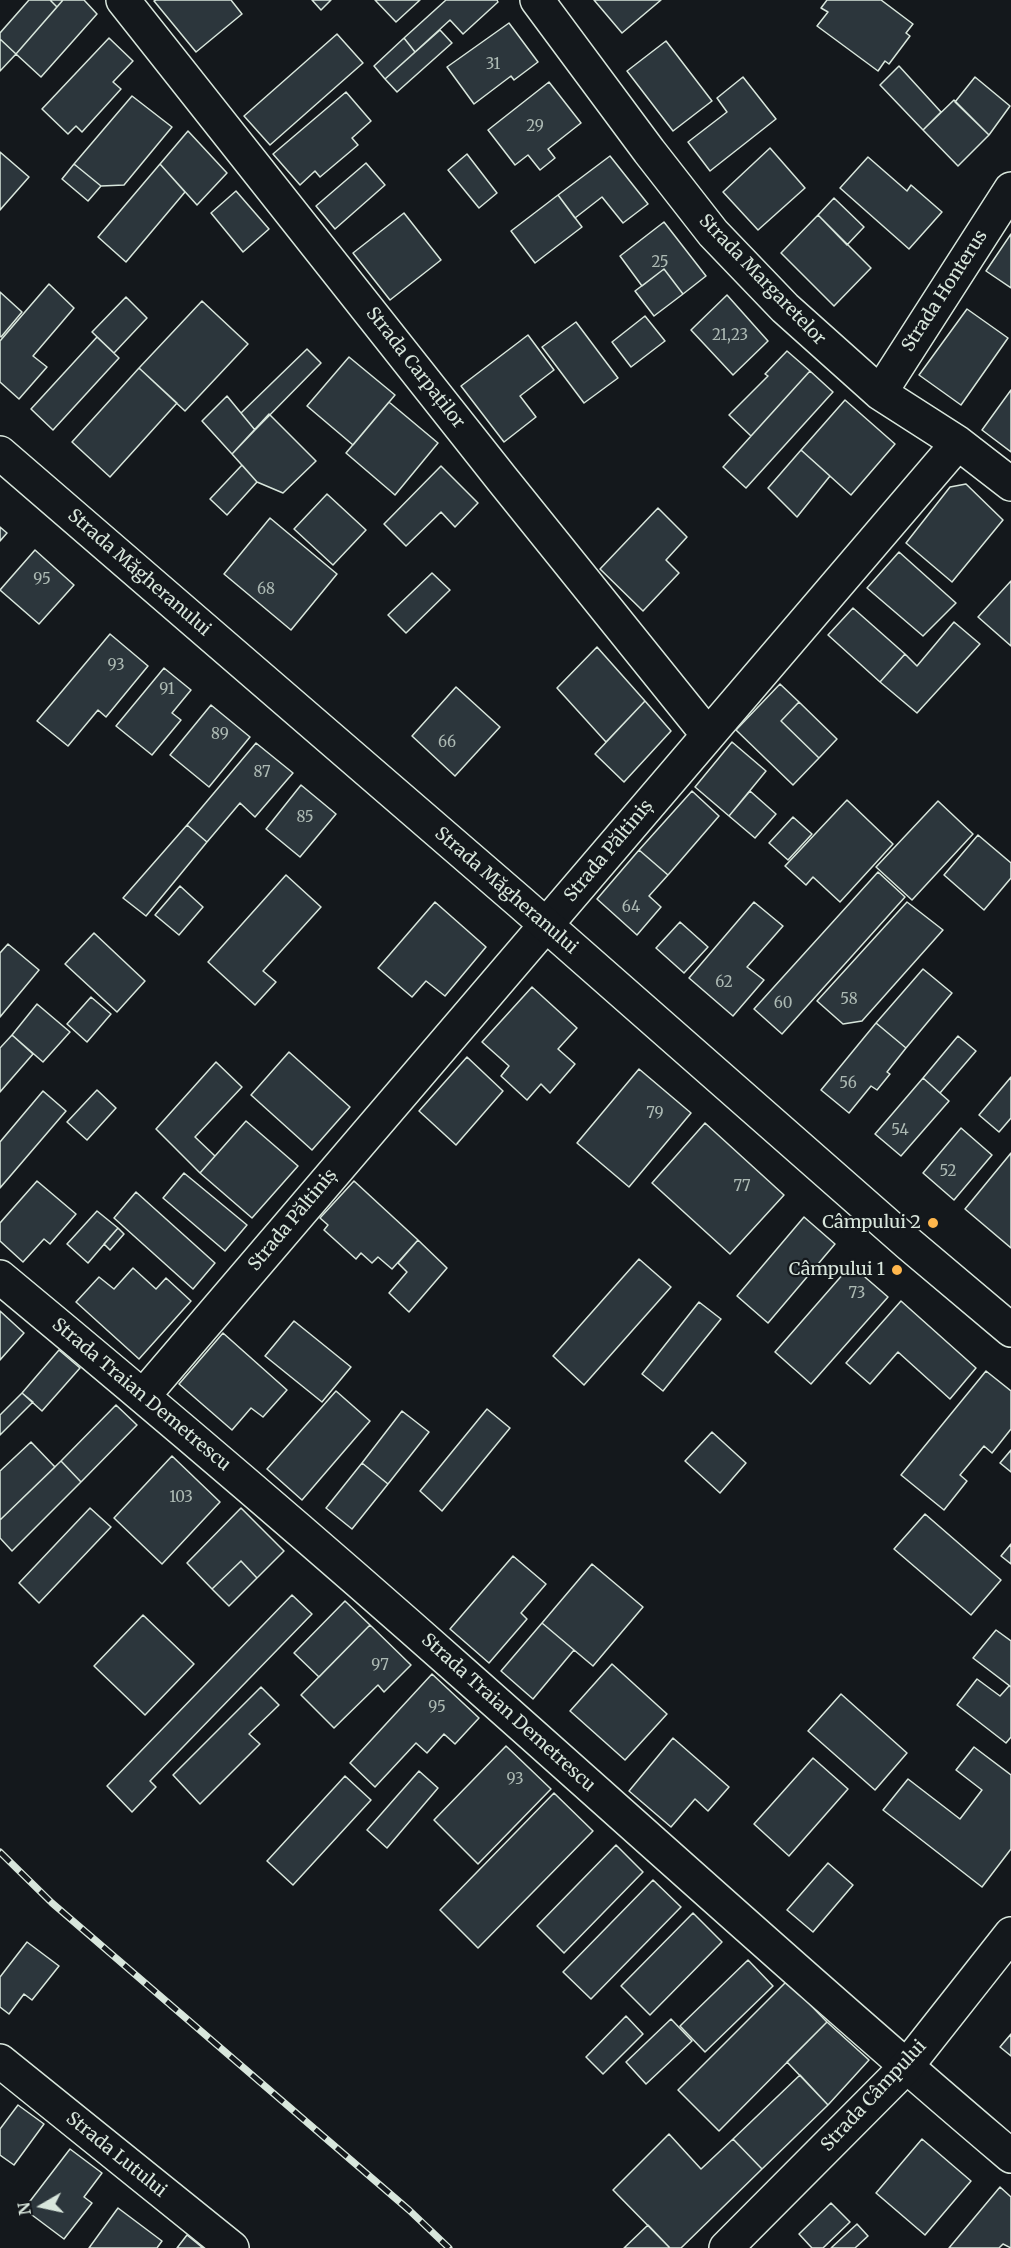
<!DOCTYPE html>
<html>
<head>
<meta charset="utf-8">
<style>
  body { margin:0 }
  #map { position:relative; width:1011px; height:2248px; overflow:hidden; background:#14181c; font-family:Merriweather,serif }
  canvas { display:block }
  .north { position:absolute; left:12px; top:2176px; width:60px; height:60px; -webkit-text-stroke:4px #14181c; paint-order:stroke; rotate:261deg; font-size:16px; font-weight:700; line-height:24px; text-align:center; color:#d8e6dc }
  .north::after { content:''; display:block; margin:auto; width:21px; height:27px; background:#d8e6dc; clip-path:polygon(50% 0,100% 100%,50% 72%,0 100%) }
</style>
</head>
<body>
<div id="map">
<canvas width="1011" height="2248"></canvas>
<div class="north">N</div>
</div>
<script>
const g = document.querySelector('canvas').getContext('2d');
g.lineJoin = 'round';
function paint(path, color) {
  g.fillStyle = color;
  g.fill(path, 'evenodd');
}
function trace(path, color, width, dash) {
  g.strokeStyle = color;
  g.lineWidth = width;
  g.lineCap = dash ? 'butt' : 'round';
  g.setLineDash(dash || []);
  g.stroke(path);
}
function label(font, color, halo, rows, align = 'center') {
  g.font = font + ' Merriweather,serif';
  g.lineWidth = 4.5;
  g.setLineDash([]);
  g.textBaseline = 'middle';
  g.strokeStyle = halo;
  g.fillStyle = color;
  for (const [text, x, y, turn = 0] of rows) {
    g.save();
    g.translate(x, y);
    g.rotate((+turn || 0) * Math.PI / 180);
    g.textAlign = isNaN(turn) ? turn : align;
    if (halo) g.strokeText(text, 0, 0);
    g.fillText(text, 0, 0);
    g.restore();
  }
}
const building = new Path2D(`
  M 29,0 L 50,0 L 57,7 L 16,54 L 0,39 L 0,33 Z
  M 50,0 L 63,0 L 57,7 Z
  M 63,0 L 84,0 L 97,14 L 41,77 L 16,54 Z
  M 156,0 L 231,0 L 242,14 L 196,52 L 154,1 Z
  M 312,0 L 331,0 L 321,10 Z
  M 375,0 L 420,0 L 396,22 Z
  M 446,0 L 497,0 L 498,2 L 463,34 L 450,20 L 415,52 L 404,38 Z
  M 594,0 L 661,0 L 622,33 Z
  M 827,0 L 881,0 L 913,24 L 906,33 L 910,36 L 889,64 L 885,61 L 878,71 L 817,26 L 828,12 L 821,8 Z
  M 509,23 L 538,62 L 514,80 L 511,76 L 474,104 L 447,67 Z
  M 440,30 L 452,43 L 397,92 L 385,79 Z
  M 337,34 L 363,63 L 270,145 L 244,116 Z
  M 109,38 L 133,61 L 113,82 L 121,89 L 82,132 L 76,126 L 68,134 L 42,109 Z
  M 404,38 L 415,52 L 385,79 L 374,66 Z
  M 0,39 L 16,54 L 0,71 Z
  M 666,41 L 712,101 L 673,131 L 627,71 Z
  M 899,66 L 941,112 L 923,130 L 880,85 Z
  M 743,77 L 776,119 L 710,171 L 688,142 L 727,112 L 717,98 Z
  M 975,77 L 1010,106 L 989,135 L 955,102 Z
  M 549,82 L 581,123 L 548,149 L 555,158 L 540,170 L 528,155 L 515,165 L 488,130 Z
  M 346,92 L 371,121 L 352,138 L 358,145 L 320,177 L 315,171 L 300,185 L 273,154 Z
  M 132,96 L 172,127 L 124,185 L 101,186 L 74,164 Z
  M 954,100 L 989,135 L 958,166 L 923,130 Z
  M 188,131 L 227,173 L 197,205 L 160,164 Z
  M 770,148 L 805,188 L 758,230 L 723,192 Z
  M 0,152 L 29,177 L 0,210 Z
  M 467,154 L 497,193 L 479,208 L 448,170 Z
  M 610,156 L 648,204 L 623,223 L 602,197 L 575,218 L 558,195 Z
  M 868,157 L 907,191 L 911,185 L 942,212 L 909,249 L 840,188 Z
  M 366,163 L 385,185 L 335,229 L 316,206 Z
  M 74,164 L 101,186 L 88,201 L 62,179 Z
  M 160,164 L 185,192 L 126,262 L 98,237 Z
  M 236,191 L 269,229 L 243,252 L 211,213 Z
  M 558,195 L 582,227 L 535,263 L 511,231 Z
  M 834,198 L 864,227 L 847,245 L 818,215 Z
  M 404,213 L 441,260 L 390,300 L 353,253 Z
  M 818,215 L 871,268 L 834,306 L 781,253 Z
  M 664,222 L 706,276 L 683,294 L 664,269 L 642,286 L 620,256 Z
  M 1011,234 L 1011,288 L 986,271 Z
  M 664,269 L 683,294 L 654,316 L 635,291 Z
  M 49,284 L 74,308 L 33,356 L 47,367 L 19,399 L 0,382 L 0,341 Z
  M 0,292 L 22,312 L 1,337 L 0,336 Z
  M 727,295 L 768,341 L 733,375 L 691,330 Z
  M 126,297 L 147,318 L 114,353 L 92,332 Z
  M 202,301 L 248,344 L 185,411 L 139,368 Z
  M 967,309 L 1008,338 L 961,405 L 919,375 Z
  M 645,316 L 665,341 L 631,367 L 612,342 Z
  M 576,322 L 618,378 L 584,403 L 542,347 Z
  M 528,335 L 554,370 L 520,396 L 536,417 L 504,442 L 461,386 Z
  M 97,337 L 119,358 L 53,430 L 31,409 Z
  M 307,349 L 321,363 L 255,430 L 241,413 Z
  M 787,351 L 810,371 L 751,436 L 729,415 L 768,376 L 765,374 Z
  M 349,357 L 395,395 L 353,445 L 307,406 Z
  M 139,368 L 177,403 L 110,477 L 72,442 Z
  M 810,371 L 833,392 L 746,488 L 723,467 Z
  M 1011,390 L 1011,452 L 982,430 Z
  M 227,396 L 255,430 L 232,454 L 202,421 Z
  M 845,400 L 895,444 L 851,495 L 801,450 Z
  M 389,402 L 438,443 L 395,495 L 346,453 Z
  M 269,414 L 316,461 L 283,493 L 257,482 L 232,454 Z
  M 801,450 L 830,476 L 797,517 L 768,488 Z
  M 242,465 L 257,482 L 227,515 L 210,499 Z
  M 441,466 L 478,503 L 455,527 L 441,512 L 406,546 L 384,524 Z
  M 966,484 L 1003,520 L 952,582 L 906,543 L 950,487 Z
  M 327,494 L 366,530 L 333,565 L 294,529 Z
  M 658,508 L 687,537 L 666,560 L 679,573 L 643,611 L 600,569 Z
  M 270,518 L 337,574 L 291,630 L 224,574 Z
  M 0,527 L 7,533 L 0,541 Z
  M 35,550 L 74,585 L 39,624 L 0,590 Z
  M 899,552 L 956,603 L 923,636 L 867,588 Z
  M 432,573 L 450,590 L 406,633 L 388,615 Z
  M 1011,581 L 1011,646 L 978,617 Z
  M 853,608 L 905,654 L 880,682 L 828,635 Z
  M 954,622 L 980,644 L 917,713 L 880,682 L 905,654 L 917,666 Z
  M 110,634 L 148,666 L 106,717 L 98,710 L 68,746 L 37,721 Z
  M 597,647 L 645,701 L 606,742 L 557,688 Z
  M 164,668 L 191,690 L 172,713 L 181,720 L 152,755 L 116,726 Z
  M 780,684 L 799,702 L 781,721 L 819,758 L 793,785 L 736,730 Z
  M 456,687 L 500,727 L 455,776 L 412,736 Z
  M 645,701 L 671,731 L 624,782 L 595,754 Z
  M 799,702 L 837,739 L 819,758 L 781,721 Z
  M 211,705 L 250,737 L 209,787 L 170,755 Z
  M 732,742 L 766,771 L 729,816 L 695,787 Z
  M 256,743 L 293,773 L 255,817 L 240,803 L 207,842 L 187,825 Z
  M 301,785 L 336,814 L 300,857 L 266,829 Z
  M 692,791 L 719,816 L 668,875 L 639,850 Z
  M 750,791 L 776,814 L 755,838 L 729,816 Z
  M 847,800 L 893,844 L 840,902 L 813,877 L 806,885 L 785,866 Z
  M 938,801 L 973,834 L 912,900 L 876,867 Z
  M 793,817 L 812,834 L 788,860 L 769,843 Z
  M 187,825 L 207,842 L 146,916 L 123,898 Z
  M 978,835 L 1011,863 L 1011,878 L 984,910 L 944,875 Z
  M 639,850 L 668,875 L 649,896 L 661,907 L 637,935 L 597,899 Z
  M 878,872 L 905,897 L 782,1034 L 754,1009 Z
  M 286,875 L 321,907 L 263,971 L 276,982 L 255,1005 L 208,962 Z
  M 180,886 L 203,907 L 179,935 L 155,915 Z
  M 435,902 L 486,947 L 445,996 L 426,981 L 412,997 L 378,968 Z
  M 754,902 L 783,926 L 747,967 L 764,980 L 733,1016 L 689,978 Z
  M 907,902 L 943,930 L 862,1021 L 843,1024 L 817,1001 Z
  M 680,922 L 708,947 L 684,973 L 656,948 Z
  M 94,933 L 145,981 L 117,1012 L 65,964 Z
  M 8,944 L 39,970 L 0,1017 L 0,953 Z
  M 923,969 L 952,993 L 906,1048 L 876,1023 Z
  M 532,987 L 577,1028 L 558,1049 L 575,1064 L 550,1093 L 541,1084 L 527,1100 L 501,1076 L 509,1066 L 482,1042 Z
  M 91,997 L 111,1014 L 87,1042 L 67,1024 Z
  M 37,1004 L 70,1032 L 43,1062 L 12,1035 Z
  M 876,1023 L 906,1048 L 887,1072 L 890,1074 L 877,1090 L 871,1086 L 849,1113 L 821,1090 Z
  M 12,1035 L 33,1054 L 0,1092 L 0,1048 Z
  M 958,1036 L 976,1051 L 940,1093 L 923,1078 Z
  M 289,1052 L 350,1107 L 312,1150 L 251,1095 Z
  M 467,1057 L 503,1091 L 456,1145 L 419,1111 Z
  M 216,1062 L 242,1087 L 195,1137 L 215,1156 L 200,1173 L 156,1129 Z
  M 639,1069 L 691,1113 L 629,1187 L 577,1143 Z
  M 1011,1077 L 1011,1118 L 999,1132 L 979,1115 Z
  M 923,1078 L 949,1101 L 901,1156 L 875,1134 Z
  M 97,1090 L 116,1108 L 87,1140 L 67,1122 Z
  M 43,1091 L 66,1111 L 0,1188 L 0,1142 Z
  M 246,1121 L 298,1166 L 252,1218 L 200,1173 Z
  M 705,1123 L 784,1195 L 730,1254 L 652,1183 Z
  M 961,1128 L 992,1155 L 954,1200 L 923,1173 Z
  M 1011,1153 L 1011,1248 L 965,1209 Z
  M 184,1173 L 247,1225 L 225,1251 L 163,1198 Z
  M 37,1181 L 76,1214 L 50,1244 L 44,1239 L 23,1262 L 0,1241 L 0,1223 Z
  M 354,1181 L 418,1240 L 392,1269 L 378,1257 L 372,1263 L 361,1253 L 356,1259 L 324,1230 L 328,1225 L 320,1218 Z
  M 136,1192 L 215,1263 L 193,1289 L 114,1218 Z
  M 97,1211 L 118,1228 L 88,1263 L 67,1244 Z
  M 804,1217 L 835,1244 L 768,1323 L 737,1296 Z
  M 118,1228 L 124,1234 L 110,1250 L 104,1244 Z
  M 418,1240 L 447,1268 L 409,1312 L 389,1293 L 407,1272 L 398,1263 Z
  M 639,1259 L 671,1287 L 584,1385 L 553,1356 Z
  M 851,1265 L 888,1297 L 811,1384 L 775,1352 Z
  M 133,1268 L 156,1289 L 166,1278 L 191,1301 L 139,1359 L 76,1302 L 99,1277 L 114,1289 Z
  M 901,1301 L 976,1368 L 950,1399 L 898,1352 L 870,1384 L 846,1363 Z
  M 699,1302 L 721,1319 L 663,1391 L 642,1374 Z
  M 0,1311 L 24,1333 L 0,1360 Z
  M 294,1321 L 351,1367 L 322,1402 L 265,1356 Z
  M 223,1333 L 287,1390 L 263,1417 L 251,1408 L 232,1430 L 179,1384 Z
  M 59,1350 L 80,1368 L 42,1411 L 22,1393 Z
  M 986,1371 L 1011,1391 L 1011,1429 L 992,1453 L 984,1446 L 960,1475 L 967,1481 L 944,1510 L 901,1475 Z
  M 336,1391 L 370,1421 L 302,1500 L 267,1469 Z
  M 22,1393 L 33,1402 L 0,1435 L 0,1415 Z
  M 116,1405 L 137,1425 L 81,1482 L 61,1461 Z
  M 487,1409 L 510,1428 L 442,1511 L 420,1491 Z
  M 402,1411 L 429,1432 L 388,1484 L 362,1463 Z
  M 712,1432 L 746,1463 L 720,1493 L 685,1461 Z
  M 31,1442 L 55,1467 L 0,1520 L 0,1471 Z
  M 1011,1450 L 1011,1472 L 1000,1463 Z
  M 172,1456 L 220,1502 L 162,1564 L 114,1518 Z
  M 61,1461 L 81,1482 L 12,1551 L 0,1538 L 0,1520 Z
  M 362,1463 L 388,1484 L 352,1529 L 326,1508 Z
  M 90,1508 L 111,1527 L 39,1603 L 19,1583 Z
  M 241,1508 L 284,1551 L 257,1578 L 241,1561 L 212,1589 L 187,1563 Z
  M 925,1514 L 1001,1580 L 971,1615 L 894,1549 Z
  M 1011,1544 L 1011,1564 L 1001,1556 Z
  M 513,1556 L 546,1584 L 521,1613 L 527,1619 L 489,1663 L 450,1629 Z
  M 241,1561 L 257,1578 L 229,1606 L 212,1589 Z
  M 592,1564 L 643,1607 L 593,1666 L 542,1623 Z
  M 292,1595 L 312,1614 L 150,1781 L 156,1787 L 132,1812 L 107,1786 Z
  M 345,1601 L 370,1625 L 319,1677 L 294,1653 Z
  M 143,1615 L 194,1664 L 145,1715 L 94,1666 Z
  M 542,1623 L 574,1650 L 533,1699 L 501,1671 Z
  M 370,1625 L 411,1665 L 384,1692 L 378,1685 L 334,1728 L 301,1695 Z
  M 996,1630 L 1011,1641 L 1011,1687 L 973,1658 Z
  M 612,1664 L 667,1714 L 625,1760 L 570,1711 Z
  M 432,1674 L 479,1718 L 455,1744 L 444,1734 L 427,1753 L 416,1743 L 375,1787 L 350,1763 Z
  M 977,1679 L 1000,1696 L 1009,1686 L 1011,1687 L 1011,1737 L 1006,1743 L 957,1705 Z
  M 261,1687 L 279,1705 L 249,1734 L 260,1744 L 200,1804 L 173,1775 Z
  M 841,1694 L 907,1753 L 875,1790 L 808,1731 Z
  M 673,1738 L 729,1787 L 708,1811 L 695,1799 L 671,1827 L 629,1791 Z
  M 506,1746 L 551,1789 L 478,1864 L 434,1820 Z
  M 974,1747 L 1011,1775 L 1011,1849 L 982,1887 L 883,1810 L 908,1779 L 960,1819 L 982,1790 L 956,1770 Z
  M 813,1758 L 848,1789 L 789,1856 L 754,1824 Z
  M 419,1771 L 438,1788 L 387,1848 L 367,1830 Z
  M 345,1776 L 371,1800 L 293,1885 L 267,1861 Z
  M 554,1793 L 593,1831 L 478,1948 L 440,1910 Z
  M 616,1845 L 643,1872 L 564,1953 L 537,1926 Z
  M 828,1863 L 853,1885 L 813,1932 L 787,1910 Z
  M 653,1880 L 681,1907 L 591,1999 L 563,1972 Z
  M 693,1913 L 722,1942 L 650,2015 L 621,1986 Z
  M 27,1942 L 59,1966 L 32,2000 L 24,1994 L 9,2014 L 0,2007 L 0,1977 Z
  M 748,1960 L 773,1986 L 705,2052 L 680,2026 Z
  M 787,1981 L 827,2022 L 719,2131 L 678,2090 Z
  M 626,2016 L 643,2034 L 603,2074 L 586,2057 Z
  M 671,2019 L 692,2041 L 646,2084 L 626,2062 Z
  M 827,2022 L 869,2060 L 828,2105 L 787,2062 Z
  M 1011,2034 L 1011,2056 L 1000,2047 Z
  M 800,2075 L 828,2105 L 762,2169 L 733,2139 Z
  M 18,2105 L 44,2124 L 14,2165 L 0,2155 L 0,2129 Z
  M 669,2134 L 701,2169 L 733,2139 L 762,2169 L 681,2248 L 670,2248 L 613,2190 Z
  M 922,2139 L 971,2181 L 925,2235 L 876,2193 Z
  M 70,2149 L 102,2173 L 84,2197 L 92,2203 L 64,2239 L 24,2209 Z
  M 1000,2187 L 1011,2197 L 1011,2248 L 1003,2244 L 999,2248 L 949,2248 Z
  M 831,2203 L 850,2222 L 823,2248 L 812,2248 L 799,2234 Z
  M 118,2208 L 162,2241 L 157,2248 L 89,2248 Z
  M 857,2224 L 868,2236 L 855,2248 L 831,2248 Z
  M 648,2225 L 670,2248 L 624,2248 Z
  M 187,2235 L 203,2248 L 177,2248 Z`);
paint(building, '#2c363c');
trace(building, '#d8e6dc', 1.5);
const street = new Path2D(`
  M 123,0 L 502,479 L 708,735
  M 537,0 L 649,151 L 713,233 L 785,308 L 880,393 L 958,443 L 1011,484
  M 880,393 L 1011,189
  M 0,1277 C 157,1407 313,1540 465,1675 C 647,1836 826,1999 1011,2156
  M 144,1395 L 958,443
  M 0,2061 L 232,2248`);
const secondary = new Path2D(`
  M 0,453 L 520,902 L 909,1244 L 1011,1330
  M 726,2248 L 906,2067 L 1011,1934`);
trace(street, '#d8e6dc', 36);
trace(secondary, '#d8e6dc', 36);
trace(street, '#14181c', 33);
trace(secondary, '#14181c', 33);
const rail = new Path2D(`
  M 0,1852 L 52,1903 L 409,2210 L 449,2248`);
trace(rail, '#d8e6dc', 7);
trace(rail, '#14181c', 4.5, [14]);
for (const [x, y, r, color] of [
  [933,1223,6,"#ffb74d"],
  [897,1270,6,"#ffb74d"]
]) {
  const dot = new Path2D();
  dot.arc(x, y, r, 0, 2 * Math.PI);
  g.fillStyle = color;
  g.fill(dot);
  trace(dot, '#14181c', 2);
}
label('15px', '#adbab4', null, [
  ["31",493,65],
  ["29",535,127],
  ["25",660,263],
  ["21,23",730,336],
  ["95",42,580],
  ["68",266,590],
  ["93",116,666],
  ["91",167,690],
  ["89",220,735],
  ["66",447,743],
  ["87",262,773],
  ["85",305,818],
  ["64",631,908],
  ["62",724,983],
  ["58",849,1000],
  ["60",783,1004],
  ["56",848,1084],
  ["79",655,1114],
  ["54",900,1131],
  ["52",948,1172],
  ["77",742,1187],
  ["73",857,1294],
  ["103",181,1498],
  ["97",380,1666],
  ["95",437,1708],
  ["93",515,1780]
]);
label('18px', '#d8e6dc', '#14181c', [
  ["Strada Margaretelor",762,280,46],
  ["Strada Honterus",945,291,-57],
  ["Strada Carpaților",415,368,52],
  ["Strada Măgheranului",139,573,41],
  ["Strada Păltiniș",609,851,-50],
  ["Strada Măgheranului",506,891,41],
  ["Strada Păltiniș",293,1220,-50],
  ["Strada Traian Demetrescu",141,1395,40],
  ["Strada Traian Demetrescu",508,1713,42],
  ["Strada Câmpului",874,2096,-47],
  ["Strada Lutului",116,2155,39]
]);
label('18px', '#d8e6dc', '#14181c', [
  ["Câmpului 2",921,1223],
  ["Câmpului 1",885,1270]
], 'right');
</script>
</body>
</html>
